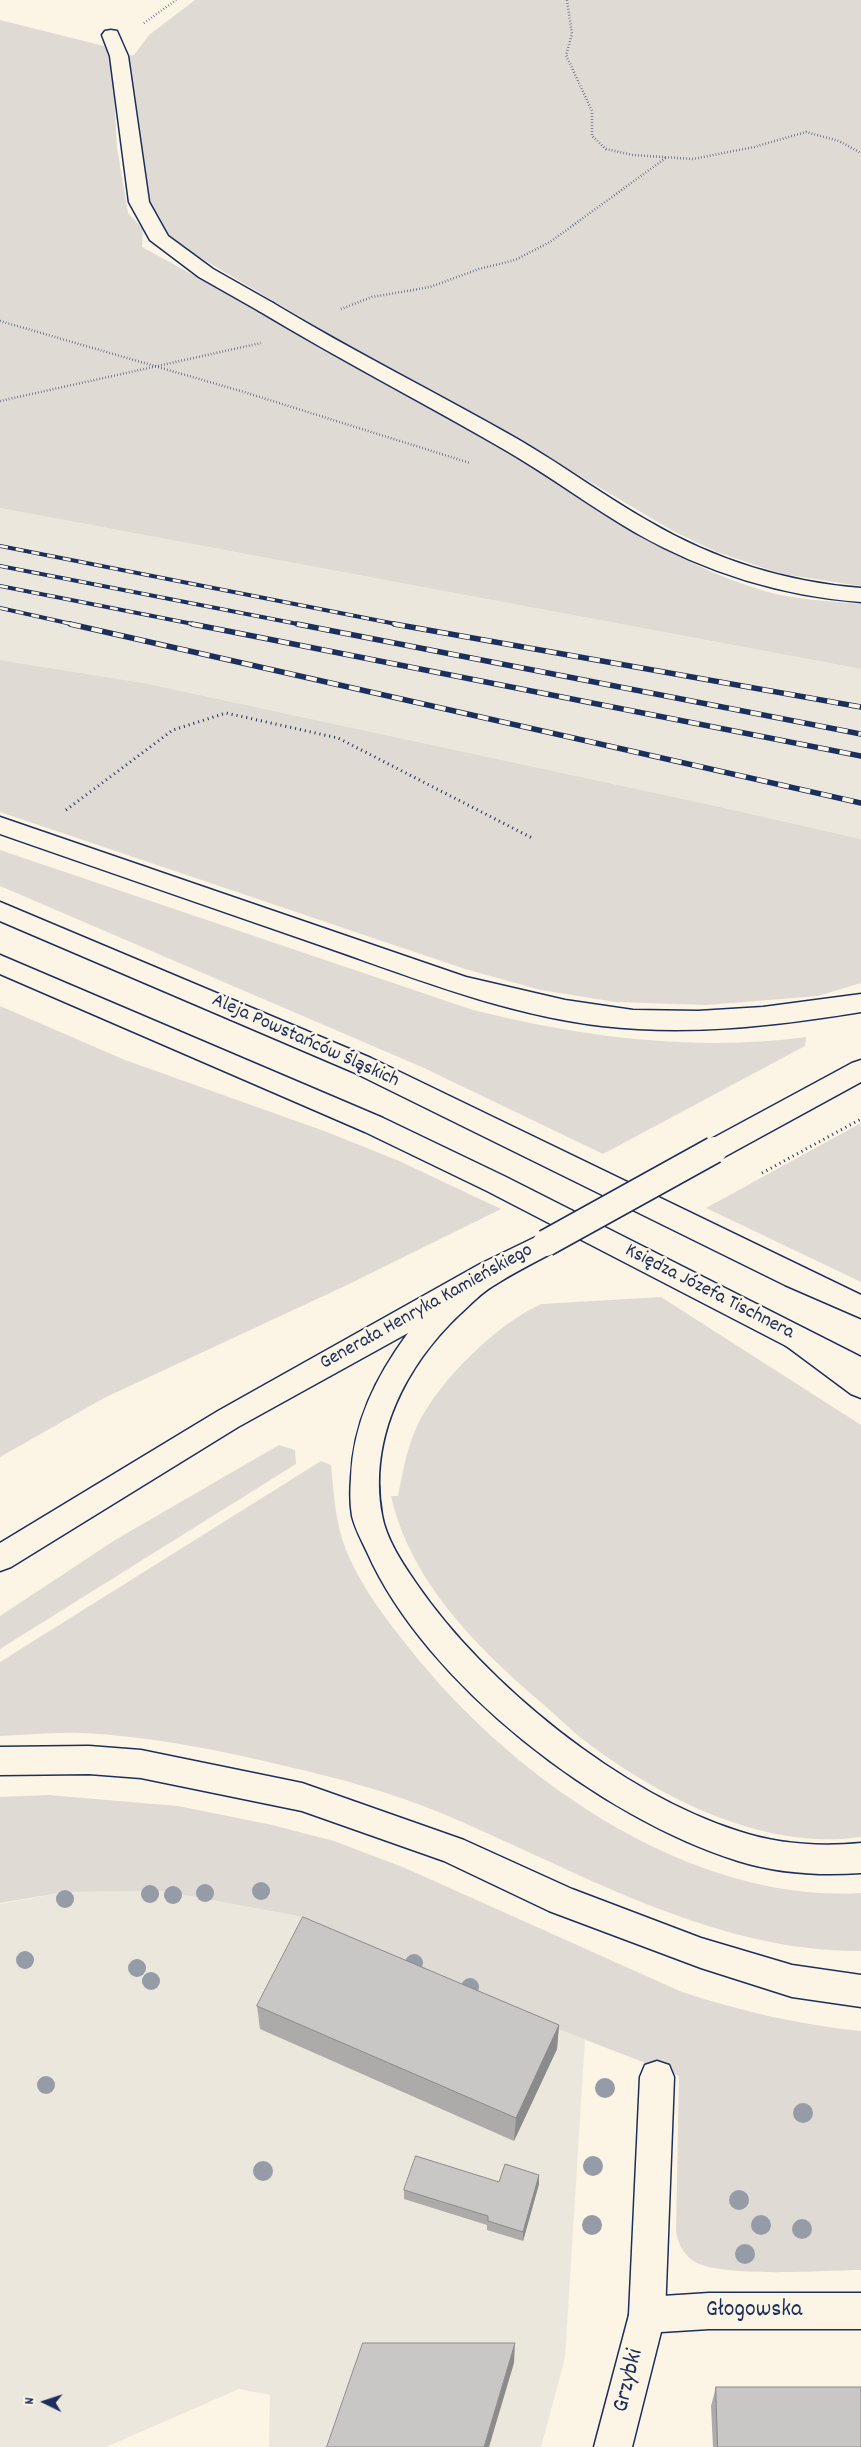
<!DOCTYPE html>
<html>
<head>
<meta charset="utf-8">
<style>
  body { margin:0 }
  #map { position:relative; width:861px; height:2447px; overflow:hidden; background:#fcf5e5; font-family:Dekko,sans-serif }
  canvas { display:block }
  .north { position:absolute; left:20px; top:2377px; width:50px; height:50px; -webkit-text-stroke:4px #fcf5e5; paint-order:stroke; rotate:274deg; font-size:14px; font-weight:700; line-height:20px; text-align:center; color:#1b2f5e }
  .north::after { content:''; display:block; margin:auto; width:18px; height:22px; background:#1b2f5e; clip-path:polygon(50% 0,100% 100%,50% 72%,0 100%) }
</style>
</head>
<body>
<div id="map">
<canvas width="861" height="2447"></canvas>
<div class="north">N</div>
</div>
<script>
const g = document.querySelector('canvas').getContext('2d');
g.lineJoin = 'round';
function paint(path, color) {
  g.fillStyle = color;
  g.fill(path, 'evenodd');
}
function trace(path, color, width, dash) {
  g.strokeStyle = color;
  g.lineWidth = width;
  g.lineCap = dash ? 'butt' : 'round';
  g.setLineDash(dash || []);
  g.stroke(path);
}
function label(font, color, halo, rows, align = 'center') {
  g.font = font + ' Dekko,sans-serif';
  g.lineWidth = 5;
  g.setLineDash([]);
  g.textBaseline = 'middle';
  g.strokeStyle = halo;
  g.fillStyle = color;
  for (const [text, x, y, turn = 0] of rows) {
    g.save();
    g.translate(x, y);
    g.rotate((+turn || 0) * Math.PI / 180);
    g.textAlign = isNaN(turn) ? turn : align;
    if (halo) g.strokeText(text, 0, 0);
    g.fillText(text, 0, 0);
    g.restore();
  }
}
paint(new Path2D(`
  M 0,508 L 861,669 L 861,839 L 716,806 L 144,683 L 0,660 Z
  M 163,1891 L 303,1917 L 467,1994 L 585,2040 L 565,2358 L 541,2447 L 269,2447 L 270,2395 L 239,2389 L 106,2447 L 0,2447 L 0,1904 L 65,1892 Z`), '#ece7dc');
paint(new Path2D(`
  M 195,0 L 861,0 L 861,586 L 782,574 L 717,552 L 673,531 L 536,450 L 351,347 L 172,241 L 145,213 L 125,61 L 128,56 L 134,55 L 149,35 Z
  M 0,20 L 108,47 L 112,60 L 117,148 L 128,213 L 143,229 L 142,247 C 262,312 381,380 500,448 C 589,499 668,564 768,592 C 797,600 831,601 861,604 L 861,669 L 0,508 Z
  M 0,660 L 144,683 L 716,806 L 861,839 L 861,983 L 818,996 L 706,1005 L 615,1002 L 541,990 L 465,969 L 0,812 Z
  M 0,850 L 473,1010 C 581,1037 695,1052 806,1037 L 805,1046 L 603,1154 L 424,1068 L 0,886 Z
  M 0,1006 L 125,1060 L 327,1132 L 397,1160 L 501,1209 L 345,1286 L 104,1398 L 0,1457 Z
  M 861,1123 L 861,1282 L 706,1208 Z
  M 661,1297 L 861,1425 L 861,1837 C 764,1851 660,1798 585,1741 C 568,1728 553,1712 537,1699 C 474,1644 410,1580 391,1496 L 398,1496 C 403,1471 407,1446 419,1422 C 441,1379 497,1324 541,1304 Z
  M 279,1445 L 295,1450 L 296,1464 L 0,1649 L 0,1616 L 115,1540 Z
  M 321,1461 L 331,1465 C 334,1494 335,1522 346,1550 C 360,1585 385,1618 409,1648 C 512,1778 688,1903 861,1893 L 861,1951 C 711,1952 575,1869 441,1813 C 390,1792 338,1778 285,1766 C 218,1750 151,1736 81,1733 C 54,1732 27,1735 0,1736 L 0,1662 Z
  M 48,1795 L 178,1806 L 272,1825 L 334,1841 L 405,1868 L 682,1992 C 740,2011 800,2025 861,2031 L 861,2270 C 827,2270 716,2279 692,2260 C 682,2252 678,2243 676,2231 L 679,2076 L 467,1994 L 303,1917 L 163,1891 L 65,1892 L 0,1903 L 0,1797 Z`), '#dfdbd4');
const lane = new Path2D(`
  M 111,30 L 117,31 L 128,56 L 149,202 L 168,236 L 213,269 L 273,303 L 276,307 L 273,311 L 266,313 L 259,311 L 199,277 L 150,240 L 129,202 L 110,56 L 102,35 L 105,31 Z
  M 657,2061 L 669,2065 L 674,2077 L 665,2315 L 660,2328 L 647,2333 L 634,2328 L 629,2315 L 640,2077 L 645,2065 Z`);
const street = new Path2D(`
  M 266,301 L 273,303 C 354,352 439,394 521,441 C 565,467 606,497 650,522 C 715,560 786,582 861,588 L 861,602 C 781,596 705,572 636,533 C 591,507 550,476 505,450 C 424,403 340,360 259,311 L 256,307 L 259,303 Z
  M 709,2293 L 861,2293 L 861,2329 L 709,2329 L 661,2332 L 632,2447 L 594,2447 L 629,2315 L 634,2302 L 647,2297 Z`);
const secondary = new Path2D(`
  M 0,902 L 371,1058 L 861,1295 L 861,1318 L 785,1285 L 353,1072 L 0,921 Z
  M 0,955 L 383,1118 L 506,1177 L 861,1357 L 861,1381 L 790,1348 L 487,1191 L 365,1132 L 0,974 Z`);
const primary = new Path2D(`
  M 0,817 L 466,977 L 565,1000 L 633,1010 L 698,1011 L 763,1007 L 861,994 L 861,1012 C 775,1026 689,1036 602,1026 C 509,1015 419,980 331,949 C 220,911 110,872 0,834 Z
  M 861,1060 L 861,1082 L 724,1157 L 714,1160 L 704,1157 L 701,1150 L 704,1143 L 852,1063 Z
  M 546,1232 L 556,1235 L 560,1243 L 556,1251 C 535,1262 513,1273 493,1286 C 481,1293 471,1304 460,1314 C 406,1365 368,1438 382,1515 C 386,1539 403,1564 416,1583 C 485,1684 620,1793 738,1831 C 777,1844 820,1847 861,1843 L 861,1873 C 820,1876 777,1873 738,1861 C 602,1819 425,1684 367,1552 C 362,1541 355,1529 352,1516 C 350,1504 350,1490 351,1478 C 353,1422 376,1377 408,1333 L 238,1427 L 11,1567 L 0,1571 L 0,1543 L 218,1411 L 480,1264 Z
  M 795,1326 L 805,1329 L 861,1370 L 861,1398 L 851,1394 L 785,1345 L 781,1337 L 785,1329 Z
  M 89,1746 L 141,1750 L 302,1783 L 464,1840 L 572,1889 L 701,1938 L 792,1965 L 861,1975 L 861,2007 L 792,1997 L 701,1968 L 549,1911 L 444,1861 L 302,1811 L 141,1778 L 89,1774 L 0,1775 L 0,1747 Z`);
trace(lane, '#1b2f5e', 3);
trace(street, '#1b2f5e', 3);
trace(secondary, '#1b2f5e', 3);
trace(primary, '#1b2f5e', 3);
trace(new Path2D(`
  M 567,0 L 572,34 L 566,55 L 592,111 L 592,136 L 606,149 L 633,155 L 693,159 L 754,147 L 806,132 L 839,141 L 861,153
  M 144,23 L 176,0
  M 341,309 L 372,297 L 430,287 L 479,269 L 515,260 L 550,242 L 667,157
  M 0,321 L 244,392 L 470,463`), '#1b2f5e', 2.5, [0.5, 2.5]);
trace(new Path2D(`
  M 66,810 L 173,730 L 226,713 L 338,738 L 534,839
  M 762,1173 L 861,1119`), '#1b2f5e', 3, [1, 4]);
paint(lane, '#fcf5e5');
paint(street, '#fcf5e5');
paint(secondary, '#fcf5e5');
paint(primary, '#fcf5e5');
const railFar1 = new Path2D(`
  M 0,546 L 401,625
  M 0,566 L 303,625
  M 0,586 L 198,625
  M 0,608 L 76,625`);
const rail = new Path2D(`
  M 70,624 L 861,803
  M 192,624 L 861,756
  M 297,624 L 861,734
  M 394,624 L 861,707`);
trace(railFar1, '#1b2f5e', 4);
trace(rail, '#1b2f5e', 5.5);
trace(railFar1, '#fcf5e5', 2.5, [8]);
trace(rail, '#fcf5e5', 4, [11]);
const primaryBridge = new Path2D(`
  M 546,1243 L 714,1150`);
trace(primaryBridge, '#1b2f5e', 29, []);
trace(new Path2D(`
  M 0,401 L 261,343`), '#1b2f5e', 2.5, [0.5, 2.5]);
trace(primaryBridge, '#fcf5e5', 26);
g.fillStyle = '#969ba8';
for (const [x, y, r] of [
  [261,1891,9],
  [205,1893,9],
  [150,1894,9],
  [173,1895,9],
  [65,1899,9],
  [25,1960,9],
  [414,1963,9],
  [137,1968,9],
  [151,1981,9],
  [470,1987,9],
  [46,2085,9],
  [605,2088,10],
  [803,2113,10],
  [593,2166,10],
  [263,2171,10],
  [739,2200,10],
  [592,2225,10],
  [761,2225,10],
  [802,2229,10],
  [745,2254,10]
]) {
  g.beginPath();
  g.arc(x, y, r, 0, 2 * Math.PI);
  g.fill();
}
paint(new Path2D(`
  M 257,2006 L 559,2025 L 557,2049 L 514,2141 L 260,2029 Z
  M 539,2175 L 539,2184 L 523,2241 L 487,2230 L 487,2225 L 404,2199 L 404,2190 L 499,2182 Z
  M 716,2387 L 861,2447 L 713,2447 L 711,2406 Z`), '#acabaa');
paint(new Path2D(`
  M 559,2025 L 557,2049 L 514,2141 L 516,2118 Z
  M 539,2175 L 539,2184 L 523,2241 L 523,2232 Z
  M 515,2343 L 514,2363 L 489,2447 L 484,2447 Z`), '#8c8b8b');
const building = new Path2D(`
  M 303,1917 L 559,2025 L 516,2118 L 257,2006 Z
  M 416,2156 L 499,2182 L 505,2164 L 539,2175 L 523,2232 L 488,2221 L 488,2216 L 404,2190 Z
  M 363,2343 L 515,2343 L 484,2447 L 327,2447 Z
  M 716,2387 L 861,2387 L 861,2447 L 718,2447 Z`);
paint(building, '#c8c7c6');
trace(building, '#8c8b8b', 1);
label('20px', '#1b2f5e', '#fcf5e5', [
  ["Aleja Powstańców Śląskich",305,1042,24],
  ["Księdza Józefa Tischnera",709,1293,27],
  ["Generała Henryka Kamieńskiego",427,1308,-29]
]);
label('24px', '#1b2f5e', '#fcf5e5', [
  ["Głogowska",754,2312],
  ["Grzybki",630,2381,-76]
]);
</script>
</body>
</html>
